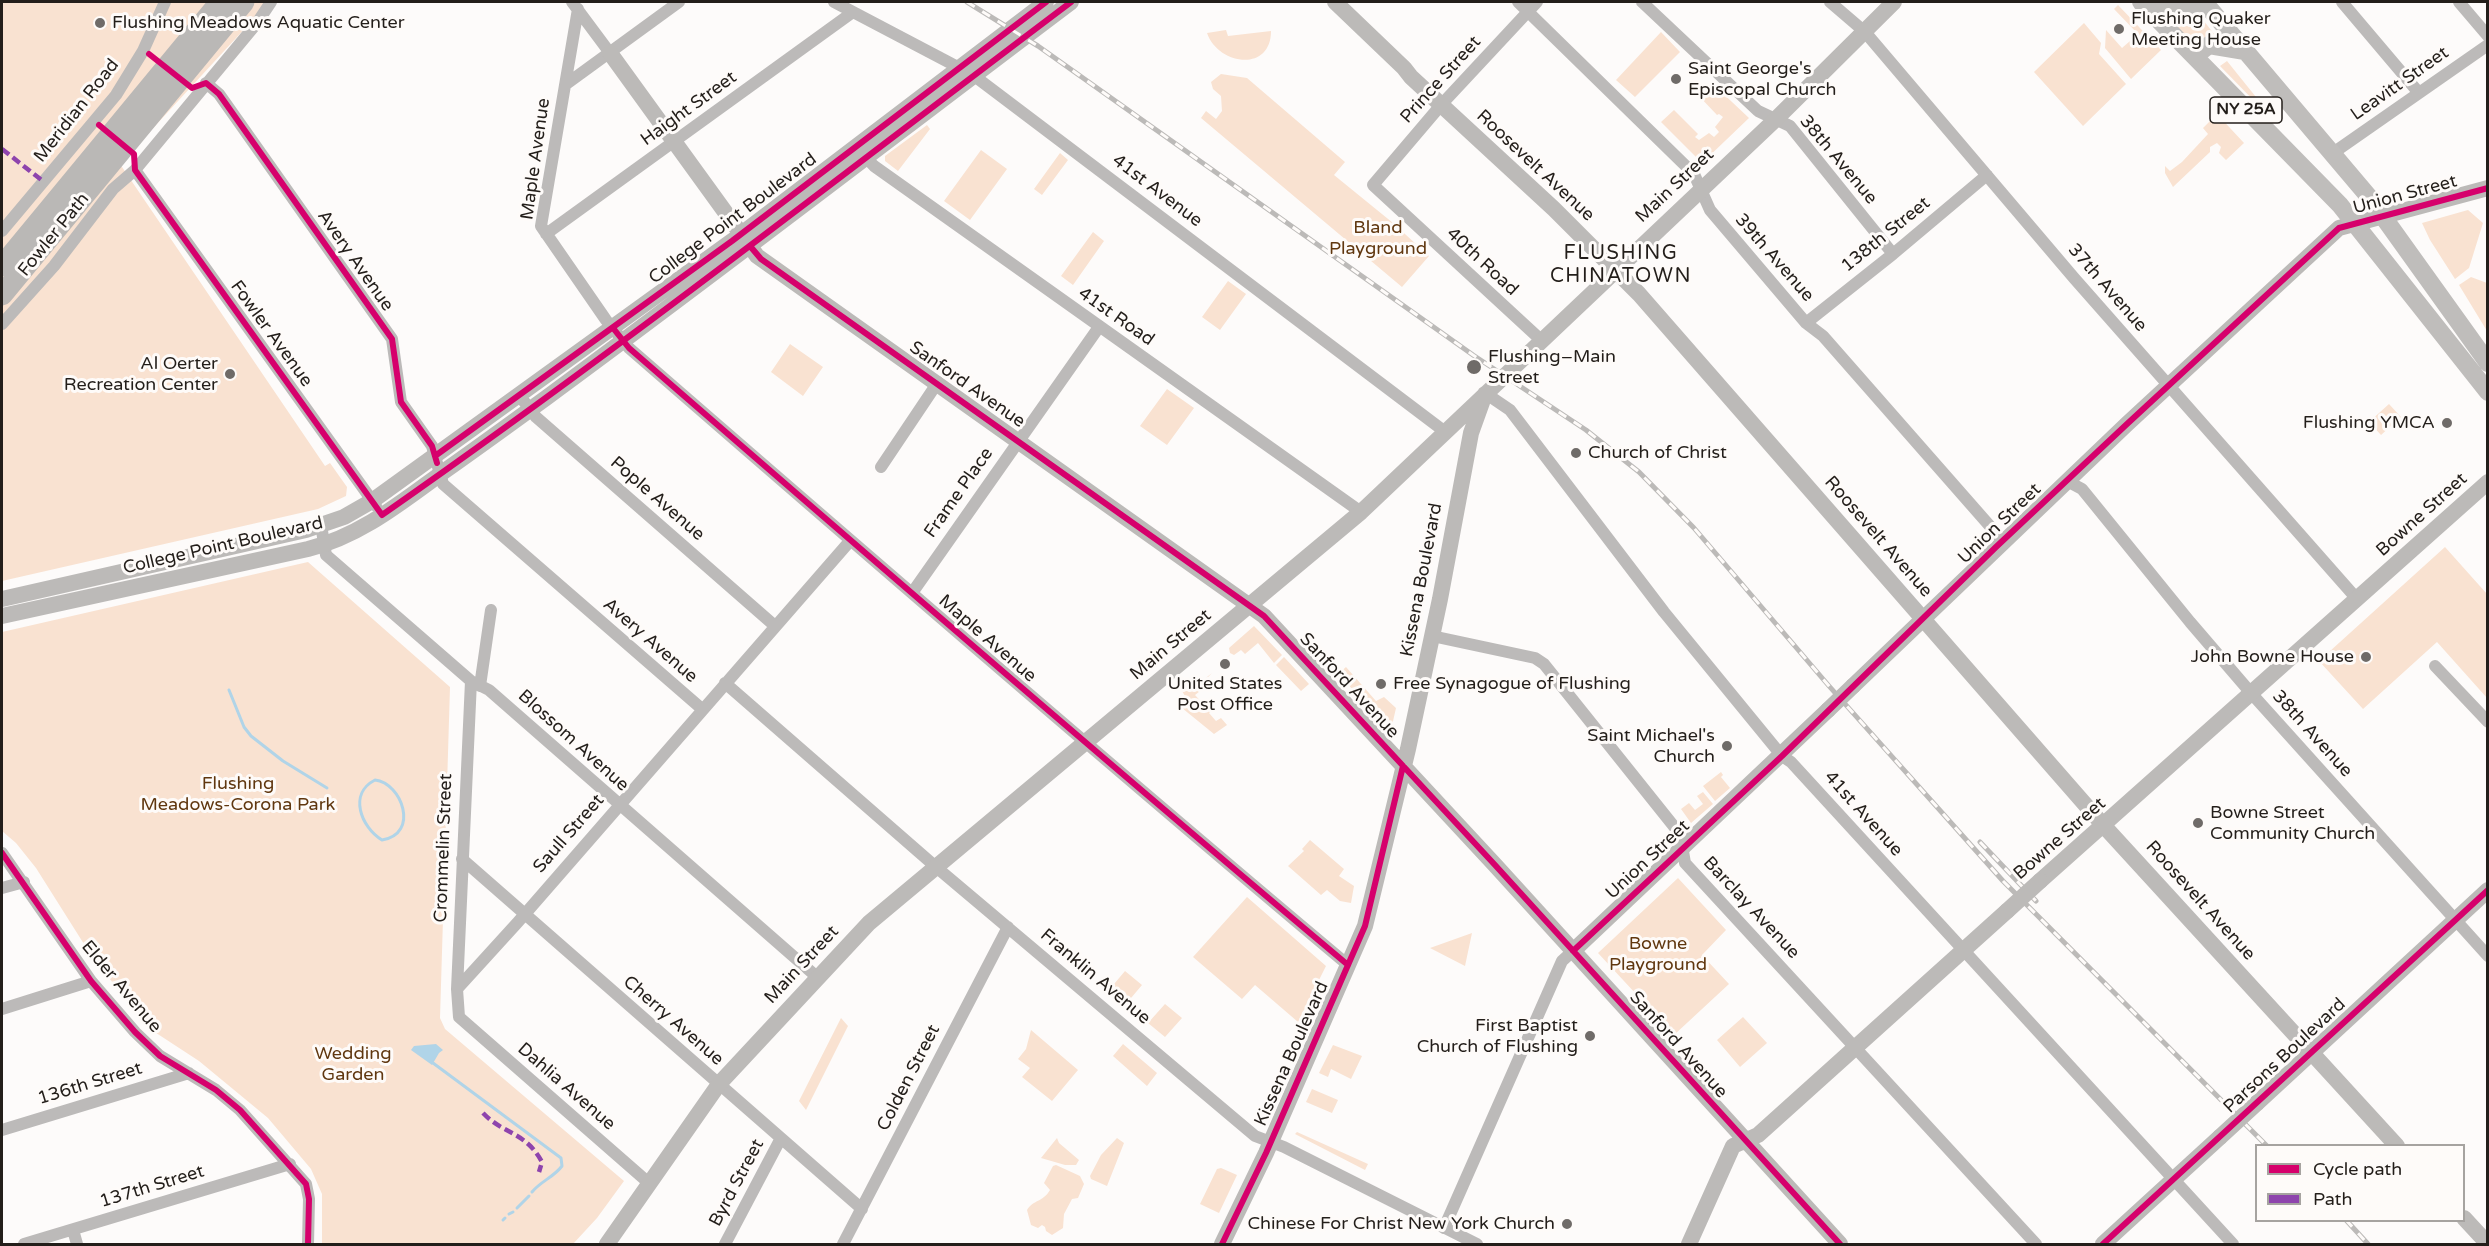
<!DOCTYPE html>
<html>
<head>
<meta charset="utf-8">
<style>
  body { margin:0 }
  #map { position:relative; width:2489px; height:1246px; overflow:hidden; background:#fdfbfa; font-family:"Varela Round",sans-serif }
  canvas { display:block }
  .frame { position:absolute; inset:0; border:3px solid #231e1a; pointer-events:none }
  .legend { position:absolute; left:2255px; top:1144px; width:210px; height:78px; box-sizing:border-box; background:#fefbf9; border:2px solid #a6a3a0; margin:0; padding:8px 10px; list-style:none; font-size:18px; color:#231e1a }
  .legend li { display:flex; align-items:center; gap:12px; height:30px }
  .legend b { width:30px; border:2px solid #a6a3a0 }
</style>
</head>
<body>
<div id="map">
<canvas width="2489" height="1246"></canvas>
<div class="frame"></div>
<ul class="legend">
<li><b style="height:8px;background:#d6006c"></b>Cycle path</li>
<li><b style="height:8px;background:#8e44ad"></b>Path</li>
</ul>
</div>
<script>
const g = document.querySelector('canvas').getContext('2d');
g.lineJoin = 'round';
function paint(path, color) {
  g.fillStyle = color;
  g.fill(path, 'evenodd');
}
function trace(path, color, width, dash) {
  g.strokeStyle = color;
  g.lineWidth = width;
  g.lineCap = dash ? 'butt' : 'round';
  g.setLineDash(dash || []);
  g.stroke(path);
}
function label(font, color, halo, rows, align = 'center') {
  g.font = font + ' "Varela Round",sans-serif';
  g.lineWidth = 6;
  g.setLineDash([]);
  g.textBaseline = 'middle';
  g.strokeStyle = halo;
  g.fillStyle = color;
  for (const [text, x, y, turn = 0] of rows) {
    g.save();
    g.translate(x, y);
    g.rotate((+turn || 0) * Math.PI / 180);
    g.textAlign = isNaN(turn) ? turn : align;
    if (halo) g.strokeText(text, 0, 0);
    g.fillText(text, 0, 0);
    g.restore();
  }
}
paint(new Path2D(`
  M 2,2 L 266,2 L 249,24 L 120,164 L 325,466 L 330,463 L 347,487 L 346,496 L 318,509 L 2,581 Z
  M 2118,5 L 2161,50 L 2131,79 L 2105,48 L 2106,30 L 2122,48 L 2138,34 L 2114,9 Z
  M 2197,12 L 2214,34 L 2193,46 L 2173,26 L 2170,18 Z
  M 2084,23 L 2101,43 L 2099,54 L 2126,84 L 2083,126 L 2034,72 Z
  M 1226,30 L 1228,36 L 1271,31 C 1271,73 1218,65 1207,33 Z
  M 1661,32 L 1680,52 L 1635,97 L 1616,80 Z
  M 2227,61 L 2264,107 L 2262,109 L 2220,66 Z
  M 1221,74 L 1247,78 L 1345,162 L 1334,175 L 1393,223 L 1429,256 L 1402,287 L 1201,118 L 1206,111 L 1216,119 L 1222,111 L 1221,96 L 1213,89 L 1211,82 Z
  M 1714,85 L 1749,118 L 1702,163 L 1661,122 L 1674,110 L 1698,134 L 1695,137 L 1699,140 L 1709,133 L 1714,137 L 1719,132 L 1715,127 L 1723,117 L 1719,114 L 1717,115 L 1697,94 L 1700,92 L 1704,95 Z
  M 2217,114 L 2244,143 L 2226,160 L 2219,153 L 2221,147 L 2217,143 L 2210,147 L 2210,152 L 2173,187 L 2165,173 L 2165,166 L 2170,171 L 2182,162 L 2208,134 L 2203,128 Z
  M 927,125 L 930,129 L 898,171 L 885,161 L 885,156 Z
  M 981,150 L 1007,169 L 970,220 L 944,201 Z
  M 1060,153 L 1068,160 L 1042,195 L 1034,189 Z
  M 2468,210 L 2483,223 L 2469,268 L 2455,279 L 2430,240 L 2422,223 Z
  M 1093,232 L 1104,241 L 1073,285 L 1061,276 Z
  M 2471,277 L 2487,283 L 2487,331 L 2459,285 Z
  M 1228,281 L 1246,294 L 1220,330 L 1202,317 Z
  M 790,344 L 823,367 L 803,396 L 771,372 Z
  M 1167,389 L 1194,408 L 1167,445 L 1140,426 Z
  M 2389,404 L 2401,417 L 2381,435 L 2369,422 Z
  M 2445,547 L 2487,594 L 2487,698 L 2437,642 L 2363,709 L 2319,661 Z
  M 308,562 L 450,687 L 440,1018 L 445,1029 L 624,1181 L 597,1218 L 573,1244 L 322,1244 L 322,1194 L 311,1169 L 268,1118 L 199,1061 L 147,1027 L 89,952 L 36,868 L 16,843 L 2,831 L 2,632 Z
  M 1254,626 L 1282,655 L 1274,663 L 1258,643 L 1245,654 L 1241,650 L 1234,655 L 1230,653 L 1229,648 Z
  M 1284,657 L 1309,684 L 1301,691 L 1276,665 Z
  M 1346,667 L 1376,701 L 1384,697 L 1396,708 L 1391,730 L 1338,674 Z
  M 1212,673 L 1205,680 L 1209,684 L 1195,695 L 1207,708 L 1211,705 L 1214,709 L 1209,713 L 1216,721 L 1221,718 L 1227,725 L 1214,734 L 1182,708 L 1185,705 L 1176,698 L 1178,696 L 1181,699 L 1185,696 L 1182,691 L 1184,689 L 1182,686 L 1190,680 L 1196,686 Z
  M 1721,772 L 1723,775 L 1721,777 L 1730,788 L 1715,801 L 1703,786 Z
  M 1703,792 L 1713,804 L 1691,823 L 1681,809 L 1689,803 L 1695,810 L 1703,804 L 1697,796 Z
  M 1310,840 L 1344,869 L 1339,876 L 1354,886 L 1351,903 L 1340,901 L 1327,890 L 1321,895 L 1288,866 L 1304,851 L 1302,849 Z
  M 1678,878 L 1726,930 L 1702,955 L 1729,984 L 1674,1035 L 1598,953 Z
  M 1247,897 L 1326,966 L 1298,1022 L 1255,985 L 1242,999 L 1193,957 Z
  M 1472,933 L 1465,966 L 1430,948 Z
  M 1125,971 L 1142,985 L 1126,1004 L 1109,990 Z
  M 1165,1004 L 1182,1018 L 1165,1037 L 1148,1023 Z
  M 1743,1017 L 1767,1043 L 1740,1067 L 1717,1040 Z
  M 841,1018 L 848,1026 L 806,1110 L 799,1101 Z
  M 1031,1030 L 1078,1070 L 1052,1101 L 1022,1077 L 1030,1068 L 1018,1059 L 1026,1049 Z
  M 1123,1044 L 1157,1073 L 1147,1086 L 1113,1056 Z
  M 1333,1045 L 1362,1056 L 1351,1079 L 1331,1069 L 1328,1077 L 1319,1073 Z
  M 1312,1089 L 1338,1100 L 1332,1113 L 1306,1102 Z
  M 1297,1132 L 1368,1164 L 1365,1170 L 1295,1134 Z
  M 1057,1138 L 1059,1143 L 1079,1160 L 1076,1165 L 1065,1165 L 1041,1158 Z
  M 1117,1138 L 1124,1143 L 1107,1186 L 1091,1179 L 1090,1176 L 1101,1155 Z
  M 1056,1165 L 1080,1176 L 1084,1184 L 1078,1198 L 1072,1199 L 1064,1214 L 1063,1228 L 1052,1235 L 1046,1231 L 1045,1227 L 1042,1225 L 1038,1228 L 1031,1225 L 1027,1210 C 1033,1200 1043,1202 1050,1190 L 1044,1183 L 1053,1166 Z
  M 1221,1168 L 1237,1175 L 1219,1213 L 1200,1204 L 1217,1169 Z`), '#f9e2d1');
paint(new Path2D(`
  M 436,1044 L 443,1050 L 439,1053 L 432,1065 L 411,1050 L 414,1046 Z`), '#b0d4e8');
trace(new Path2D(`
  M 229,690 L 244,727 L 251,736 L 283,761 L 327,788
  M 375,780 C 402,783 420,834 382,840 C 361,827 348,794 375,780 Z
  M 433,1063 L 561,1158 L 562,1166 C 554,1177 541,1181 532,1192
  M 517,1208 L 529,1196
  M 509,1214 L 513,1212
  M 503,1220 L 505,1218`), '#b0d4e8', 3);
trace(new Path2D(`
  M 572,2 L 610,53
  M 834,2 L 973,75 L 1444,431
  M 1518,2 L 1694,174 L 1710,210 L 1806,323 L 1823,336 L 2003,541
  M 1537,2 L 1441,105 L 1373,185 L 1541,340
  M 1642,2 L 1758,111 L 1790,126 L 1893,254
  M 1830,2 L 1865,32 L 2074,278 L 2357,599
  M 2342,2 L 2419,93
  M 2459,2 L 2488,36
  M 578,9 L 541,226 L 606,320 L 629,348 C 867,555 1106,762 1348,965
  M 206,83 L 219,94 L 392,339 L 401,402 L 432,446 L 443,484 L 702,709
  M 565,85 L 679,2
  M 860,151 L 874,166 L 1361,512
  M 2333,153 L 2488,45
  M 135,170 L 376,506
  M 2,231 L 116,95 L 143,51 L 165,2
  M 546,234 L 853,12
  M 1806,323 L 1893,254 L 1987,175
  M 2,324 L 54,266 L 113,189 L 135,170 L 257,23 L 271,2
  M 1485,393 L 1510,410 L 1664,612 L 1782,756 L 1791,762 L 2233,1244
  M 519,395 L 536,417 L 775,626
  M 881,467 L 938,382
  M 2067,481 L 2082,489 L 2190,622 L 2251,693 L 2488,956
  M 321,525 L 326,555 L 471,681 L 489,690 L 817,977
  M 912,593 L 1099,327
  M 1432,636 L 1535,658 L 1544,664 L 1680,834 L 1685,863 L 2036,1244
  M 2435,666 L 2488,722
  M 471,681 L 457,989 L 459,1017 L 650,1184
  M 725,683 L 936,867 L 1255,1136 L 1284,1147 L 1477,1244
  M 480,686 L 491,610
  M 2,853 L 91,981 L 135,1032 L 160,1056 L 216,1090 L 240,1110 L 306,1184 L 309,1199 L 308,1244
  M 462,859 L 862,1209
  M 2,888 L 24,882
  M 457,989 L 518,922 L 850,541
  M 2,1009 L 91,981
  M 2,1130 L 189,1073
  M 1444,1228 L 1562,961 L 1573,951
  M 73,1230 L 77,1244
  M 24,1244 L 290,1164
  M 725,1244 L 781,1138
  M 843,1244 L 1008,927`), '#bcbab9', 12);
trace(new Path2D(`
  M 1335,2 L 1404,68 L 1411,77 L 1554,209 L 1639,294 L 2104,826 L 2397,1146
  M 610,53 L 757,256 L 1264,616 L 1495,865 L 1840,1244
  M 2,599 L 306,530 L 344,517 L 372,501 L 732,241 L 1046,2
  M 2,616 L 308,549 C 361,536 403,501 446,470 C 480,446 513,422 546,398 C 723,268 896,134 1071,2
  M 1853,686 L 2127,424 L 2339,228 L 2488,188
  M 2040,881 L 2488,482
  M 1573,951 L 1828,710
  M 2257,1103 L 2488,890
  M 2464,1218 L 2488,1244
  M 607,1244 L 719,1084 L 869,923 L 1361,512 L 1775,120 L 1894,2
  M 1222,1244 L 1266,1153 L 1365,926 L 1408,749 L 1440,599 L 1471,433 L 1485,394
  M 1689,1244 L 1733,1146 L 1758,1135 L 2007,911
  M 2103,1244 L 2220,1137`), '#bcbab8', 16);
trace(new Path2D(`
  M 2141,2 L 2340,205 L 2488,392
  M 2154,2 L 2166,11 L 2171,11 L 2209,8
  M 2204,2 L 2369,197 L 2488,363
  M 2195,56 L 2209,45 L 2245,51`), '#bfbdbb', 18);
trace(new Path2D(`
  M 2,266 L 220,2
  M 2,295 L 244,2`), '#bab8b6', 21);
const rail = new Path2D(`
  M 967,2 L 1038,46 L 1473,355 L 1586,430 L 1639,472 L 1694,528 L 1829,686 L 2003,881 L 2267,1146
  M 1980,842 L 2036,901
  M 2346,1220 L 2368,1244`);
trace(rail, '#bcbab8', 5);
trace(rail, '#fefbf9', 3, [9]);
trace(new Path2D(`
  M 1828,710 L 1853,686
  M 2007,911 L 2040,881
  M 2220,1137 L 2257,1103`), '#bcbab8', 16);
trace(new Path2D(`
  M 2,149 L 44,182
  M 483,1113 C 504,1135 525,1131 542,1162 L 539,1172`), '#8e44ad', 4.5, [9, 4.5]);
trace(new Path2D(`
  M 149,54 L 192,88 L 206,83 L 219,94 L 392,339 L 401,402 L 432,446 L 437,463
  M 99,125 L 134,154 L 135,170 L 382,515 C 617,351 843,174 1071,2
  M 750,246 L 761,259 L 1264,616 L 1495,865 L 1840,1244
  M 613,328 L 629,348 C 867,555 1106,762 1348,965
  M 435,456 L 732,241 L 1046,2
  M 2,853 L 91,981 L 135,1032 L 160,1056 L 216,1090 L 240,1110 L 306,1184 L 309,1199 L 308,1244
  M 1573,951 L 1782,756 L 1996,547 L 2127,424 L 2339,228 L 2488,188
  M 1222,1244 L 1266,1153 L 1365,926 L 1403,766
  M 2103,1244 L 2488,890`), '#d6006c', 6);
for (const [x, y, r, color] of [
  [100,23,6,"#6f6b68"],
  [2119,29,6,"#6f6b68"],
  [1676,79,6,"#6f6b68"],
  [1474,367,8,"#6f6b68"],
  [230,374,6,"#6f6b68"],
  [2447,423,6,"#6f6b68"],
  [1576,453,6,"#6f6b68"],
  [2366,657,6,"#6f6b68"],
  [1225,664,6,"#6f6b68"],
  [1381,684,6,"#6f6b68"],
  [1727,746,6,"#6f6b68"],
  [2198,823,6,"#6f6b68"],
  [1590,1036,6,"#6f6b68"],
  [1567,1224,6,"#6f6b68"]
]) {
  const dot = new Path2D();
  dot.arc(x, y, r, 0, 2 * Math.PI);
  g.fillStyle = color;
  g.fill(dot);
  trace(dot, '#fefbf9', 2);
}
for (const [x, y, w] of [
  [2246,110,72]
]) {
  const box = new Path2D();
  box.roundRect(x - w / 2, y - 13, w, 26, 4.5);
  g.fillStyle = '#fefbf9';
  g.fill(box);
  trace(box, '#231e1a', 1.5);
}
label('bold 16px', '#231e1a', null, [
  ["NY 25A",2246,110]
]);
label('18px', '#231e1a', '#fefbf9', [
  ["Flushing Quaker",2131,19],
  ["Meeting House",2131,40],
  ["Flushing Meadows Aquatic Center",112,23],
  ["Saint George's",1688,69],
  ["Episcopal Church",1688,90],
  ["Flushing–Main",1488,357],
  ["Street",1488,378],
  ["Al Oerter",218,364,"right"],
  ["Recreation Center",218,385,"right"],
  ["Flushing YMCA",2435,423,"right"],
  ["Church of Christ",1588,453],
  ["John Bowne House",2354,657,"right"],
  ["United States",1225,684,"center"],
  ["Post Office",1225,705,"center"],
  ["Free Synagogue of Flushing",1393,684],
  ["Saint Michael's",1715,736,"right"],
  ["Church",1715,757,"right"],
  ["Bowne Street",2210,813],
  ["Community Church",2210,834],
  ["First Baptist",1578,1026,"right"],
  ["Church of Flushing",1578,1047,"right"],
  ["Chinese For Christ New York Church",1555,1224,"right"]
], 'left');
label('18px', '#231e1a', '#fefbf9', [
  ["Prince Street",1441,80,-48],
  ["Leavitt Street",2400,84,-35],
  ["Haight Street",689,109,-36],
  ["Meridian Road",77,111,-52],
  ["Maple Avenue",536,159,-82],
  ["38th Avenue",1838,160,50],
  ["Roosevelt Avenue",1535,166,43],
  ["Main Street",1675,186,-43],
  ["41st Avenue",1157,191,37],
  ["Union Street",2405,195,-15],
  ["College Point Boulevard",733,219,-37],
  ["Fowler Path",54,235,-51],
  ["138th Street",1886,235,-39],
  ["39th Avenue",1774,258,49],
  ["Avery Avenue",355,261,55],
  ["40th Road",1482,262,43],
  ["37th Avenue",2107,288,49],
  ["41st Road",1116,317,35],
  ["Fowler Avenue",271,334,54],
  ["Sanford Avenue",967,385,35],
  ["Frame Place",959,493,-55],
  ["Pople Avenue",657,499,41],
  ["Bowne Street",2422,515,-42],
  ["Union Street",2000,524,-44],
  ["Roosevelt Avenue",1878,537,49],
  ["College Point Boulevard",223,546,-13],
  ["Kissena Boulevard",1422,580,-79],
  ["Maple Avenue",987,639,41],
  ["Avery Avenue",650,641,41],
  ["Main Street",1171,645,-40],
  ["Sanford Avenue",1349,686,47],
  ["38th Avenue",2312,734,48],
  ["Blossom Avenue",573,741,42],
  ["41st Avenue",1863,814,48],
  ["Saull Street",569,834,-49],
  ["Bowne Street",2060,839,-41],
  ["Crommelin Street",444,848,-88],
  ["Union Street",1648,860,-43],
  ["Roosevelt Avenue",2200,901,48],
  ["Barclay Avenue",1751,908,47],
  ["Main Street",802,965,-47],
  ["Franklin Avenue",1095,977,40],
  ["Elder Avenue",121,987,50],
  ["Cherry Avenue",673,1021,41],
  ["Sanford Avenue",1678,1045,48],
  ["Kissena Boulevard",1292,1054,-66],
  ["Parsons Boulevard",2285,1056,-43],
  ["Colden Street",909,1078,-63],
  ["136th Street",90,1084,-17],
  ["Dahlia Avenue",566,1087,41],
  ["Byrd Street",737,1183,-62],
  ["137th Street",152,1187,-17]
]);
label('18px', '#60370f', '#fefbf9', [
  ["Bland",1378,228],
  ["Playground",1378,249],
  ["Flushing",238,784],
  ["Meadows-Corona Park",238,805],
  ["Bowne",1658,944],
  ["Playground",1658,965],
  ["Wedding",353,1054],
  ["Garden",353,1075]
]);
g.letterSpacing = '1.5px';
label('20px', '#231e1a', '#fefbf9', [
  ["FLUSHING",1621,254],
  ["CHINATOWN",1621,277]
]);
g.letterSpacing = '0px';
</script>
</body>
</html>
